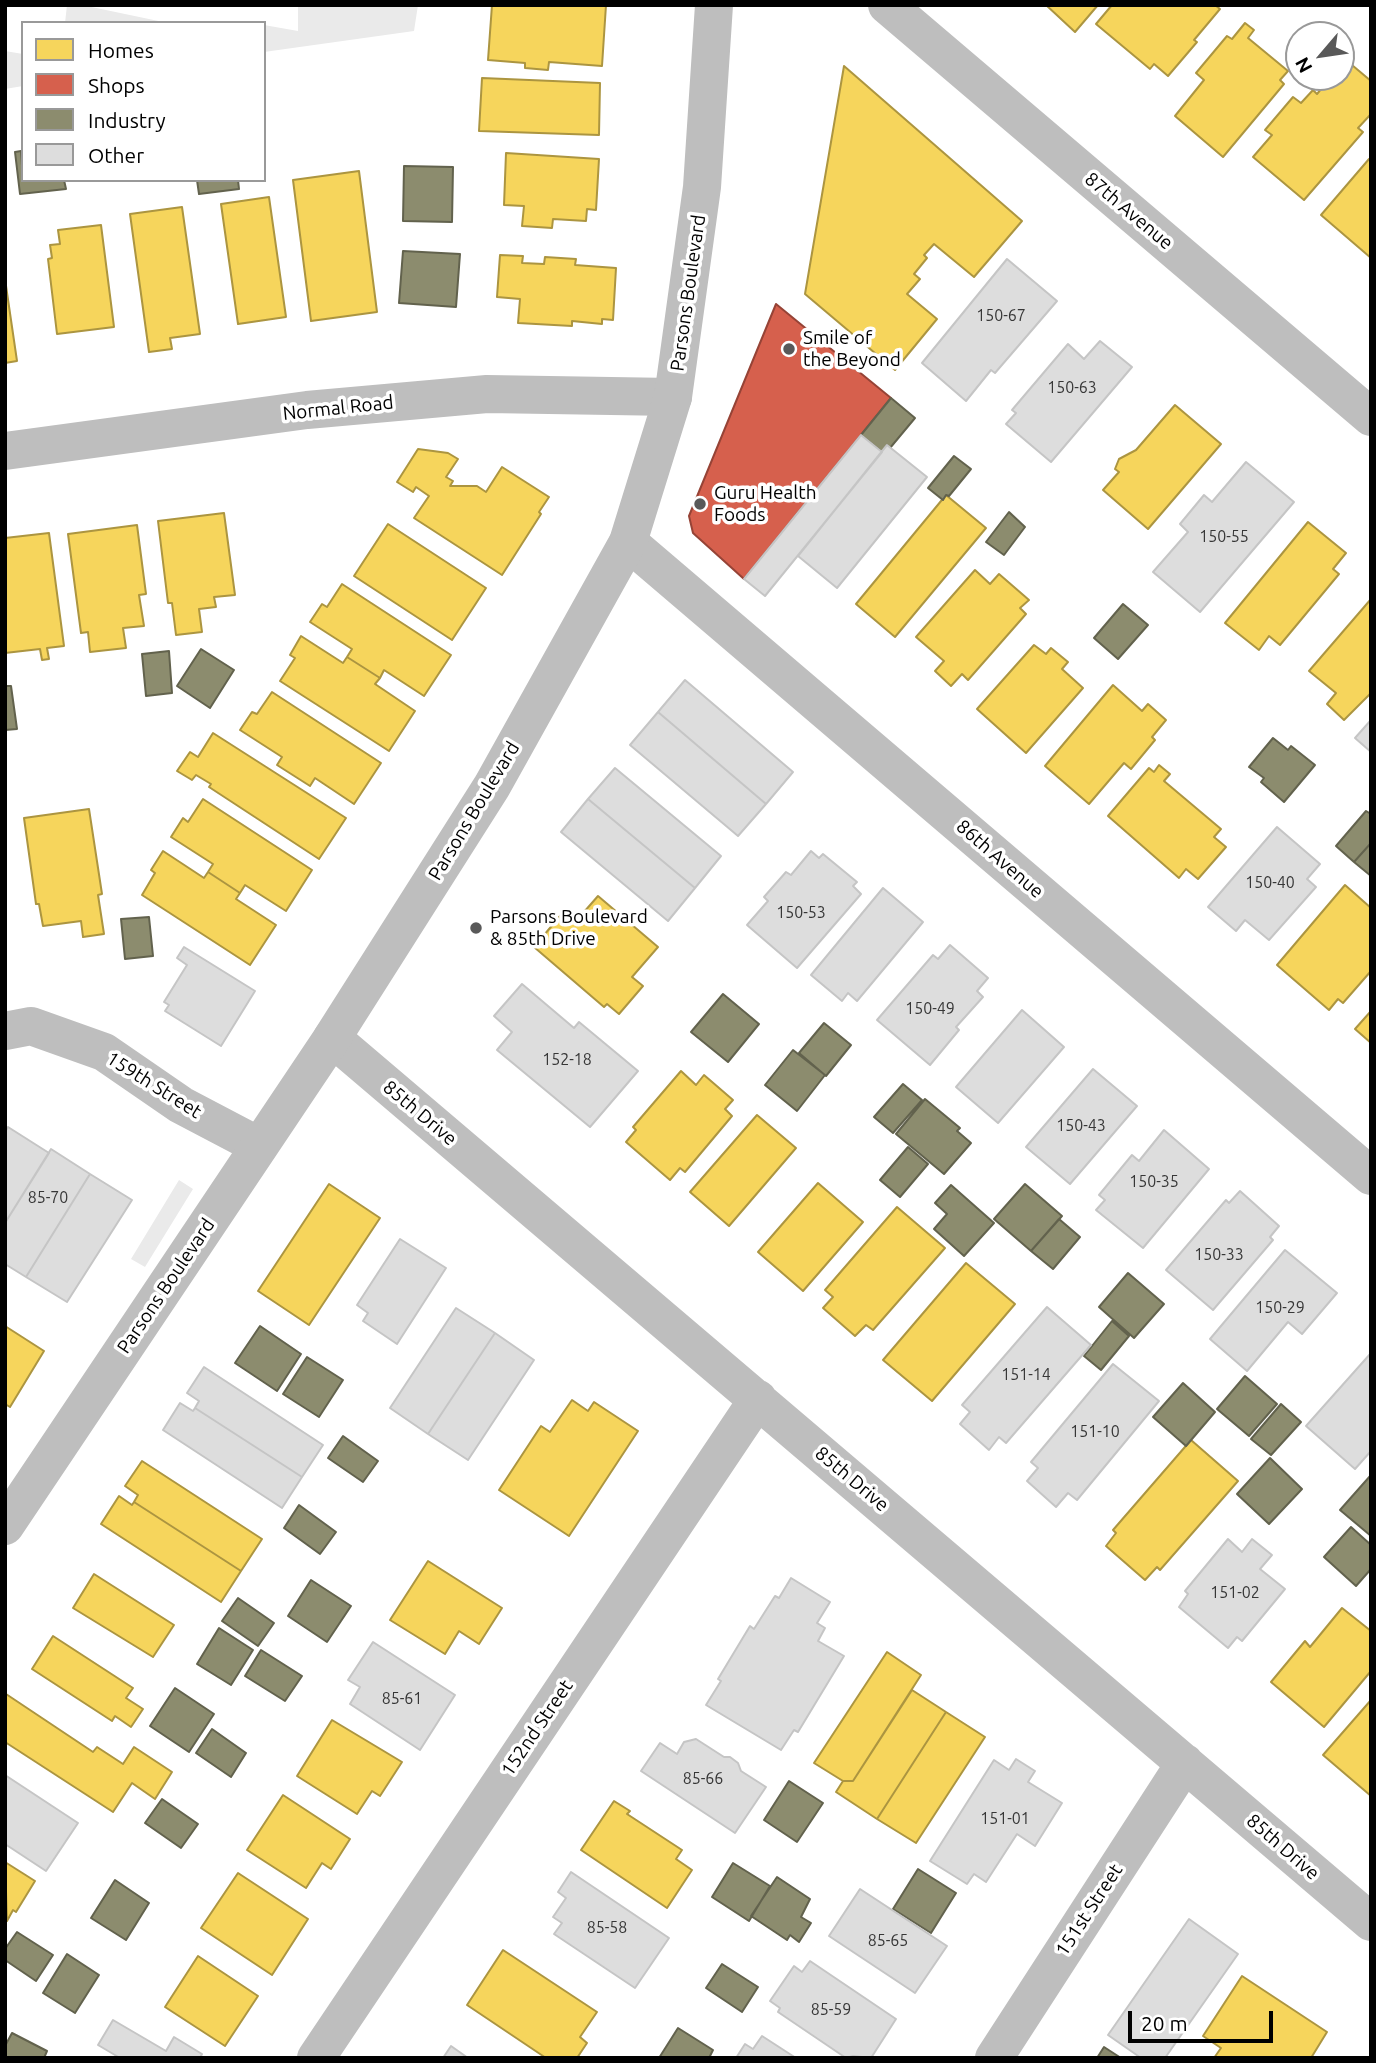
<!DOCTYPE html>
<html>
<head>
<meta charset="utf-8">
<style>
  body { margin:0 }
  #map { position:relative; width:1376px; height:2063px; overflow:hidden; background:#fff; font-family:Ubuntu,sans-serif }
  canvas { display:block }
  .frame { position:absolute; inset:0; border:7px solid #000; pointer-events:none }
  .legend { position:absolute; left:21px; top:21px; width:245px; height:161px; box-sizing:border-box; background:#fff; border:2px solid #999; margin:0; padding:9px 12px; list-style:none; font-size:21px; color:#000 }
  .legend li { display:flex; align-items:center; gap:14px; height:35px }
  .legend b { width:35px; border:2px solid #999 }
  .north { position:absolute; left:1285px; top:21px; width:70px; height:70px; box-sizing:border-box; background:#fff; border:2px solid #999; border-radius:50%; rotate:241deg; font-size:19px; font-weight:700; line-height:28px; text-align:center; color:#000 }
  .north::after { content:''; display:block; margin:auto; width:24px; height:32px; background:#595959; clip-path:polygon(50% 0,100% 100%,50% 72%,0 100%) }
  .scale { position:absolute; left:1128px; top:2011px; width:145px; height:32px; box-sizing:border-box; border:4px solid #000; border-top:0; padding-left:9px; font-size:21px; line-height:24px; white-space:nowrap; color:#000; -webkit-text-stroke:5px #fff; paint-order:stroke }
</style>
</head>
<body>
<div id="map">
<canvas width="1376" height="2063"></canvas>
<div class="frame"></div>
<ul class="legend">
<li><b style="height:19px;background:#f6d55c"></b>Homes</li>
<li><b style="height:19px;background:#d6604d"></b>Shops</li>
<li><b style="height:19px;background:#8c8c6e"></b>Industry</li>
<li><b style="height:19px;background:#ddd"></b>Other</li>
</ul>
<div class="north">N</div>
<div class="scale">20 m</div>
</div>
<script>
const g = document.querySelector('canvas').getContext('2d');
g.lineJoin = 'round';
function paint(path, color) {
  g.fillStyle = color;
  g.fill(path, 'evenodd');
}
function trace(path, color, width, dash) {
  g.strokeStyle = color;
  g.lineWidth = width;
  g.lineCap = dash ? 'butt' : 'round';
  g.setLineDash(dash || []);
  g.stroke(path);
}
function label(font, color, halo, rows, align = 'center') {
  g.font = font + ' Ubuntu,sans-serif';
  g.lineWidth = 7;
  g.setLineDash([]);
  g.textBaseline = 'middle';
  g.strokeStyle = halo;
  g.fillStyle = color;
  for (const [text, x, y, turn = 0] of rows) {
    g.save();
    g.translate(x, y);
    g.rotate((+turn || 0) * Math.PI / 180);
    g.textAlign = isNaN(turn) ? turn : align;
    if (halo) g.strokeText(text, 0, 0);
    g.fillText(text, 0, 0);
    g.restore();
  }
}
paint(new Path2D(`
  M 67,5 L 82,5 L 168,23 L 65,23 Z
  M 298,5 L 418,5 L 414,31 L 264,52 L 264,25 L 298,31 Z
  M 5,51 L 23,54 L 23,86 L 5,89 Z
  M 179,1180 L 193,1189 L 145,1267 L 131,1259 Z`), '#eaeaea');
const homes = new Path2D(`
  M 492,5 L 606,5 L 602,66 L 549,62 L 548,70 L 525,68 L 525,63 L 488,60 Z
  M 1046,5 L 1098,5 L 1075,32 Z
  M 1112,5 L 1215,5 L 1220,9 L 1194,40 L 1197,42 L 1168,76 L 1154,64 L 1150,69 L 1096,24 Z
  M 1245,23 L 1254,30 L 1248,38 L 1288,71 L 1280,80 L 1284,84 L 1223,157 L 1175,116 L 1204,80 L 1196,73 L 1227,36 L 1232,39 Z
  M 1346,60 L 1371,81 L 1371,114 L 1358,128 L 1363,132 L 1304,200 L 1253,157 L 1272,135 L 1265,130 L 1293,97 L 1301,103 L 1313,90 L 1317,94 L 1331,77 L 1341,77 L 1341,65 Z
  M 844,66 L 1022,221 L 974,277 L 934,244 L 924,255 L 927,258 L 914,274 L 920,279 L 907,294 L 937,319 L 895,370 L 805,294 Z
  M 482,78 L 600,83 L 599,135 L 479,131 Z
  M 506,153 L 599,159 L 596,210 L 587,209 L 586,221 L 553,219 L 552,228 L 522,226 L 524,206 L 504,205 Z
  M 1369,159 L 1371,160 L 1371,258 L 1321,215 Z
  M 359,171 L 377,312 L 311,321 L 293,180 Z
  M 269,197 L 286,317 L 238,324 L 221,204 Z
  M 182,207 L 200,334 L 170,338 L 172,349 L 149,352 L 130,214 Z
  M 101,225 L 114,327 L 57,334 L 48,259 L 52,258 L 50,245 L 60,244 L 58,230 Z
  M 500,255 L 523,256 L 522,263 L 544,264 L 545,257 L 576,259 L 575,265 L 616,268 L 613,320 L 602,319 L 602,324 L 572,321 L 572,326 L 518,323 L 520,299 L 497,297 Z
  M 5,279 L 17,361 L 5,363 Z
  M 1175,405 L 1221,444 L 1148,529 L 1103,490 L 1119,472 L 1115,469 L 1119,459 L 1136,450 Z
  M 418,449 L 448,453 L 458,459 L 446,477 L 453,481 L 450,486 L 477,486 L 486,492 L 502,467 L 549,497 L 539,512 L 541,514 L 502,575 L 414,518 L 429,496 L 416,487 L 413,492 L 397,482 Z
  M 946,495 L 986,528 L 895,637 L 856,604 Z
  M 224,513 L 235,595 L 214,597 L 216,607 L 199,609 L 202,632 L 176,635 L 172,603 L 168,603 L 158,521 Z
  M 1308,522 L 1346,553 L 1333,569 L 1339,574 L 1280,645 L 1269,636 L 1259,650 L 1225,623 Z
  M 388,524 L 486,588 L 452,640 L 354,576 Z
  M 137,525 L 146,594 L 139,595 L 144,626 L 123,628 L 126,648 L 90,652 L 88,632 L 81,633 L 68,534 Z
  M 49,533 L 64,646 L 47,648 L 49,659 L 42,660 L 40,649 L 5,653 L 5,538 Z
  M 975,570 L 990,584 L 999,574 L 1029,600 L 1020,608 L 1026,614 L 968,680 L 962,674 L 951,686 L 935,671 L 944,661 L 916,637 Z
  M 342,584 L 451,655 L 424,696 L 384,670 L 380,678 L 347,657 L 352,649 L 310,622 L 322,604 L 327,607 Z
  M 1371,599 L 1371,693 L 1344,720 L 1327,704 L 1336,693 L 1309,671 Z
  M 301,636 L 343,663 L 347,657 L 380,678 L 375,684 L 415,711 L 389,751 L 280,681 L 295,658 L 290,655 Z
  M 1034,645 L 1046,654 L 1051,648 L 1068,662 L 1062,669 L 1083,688 L 1026,753 L 977,709 Z
  M 1113,685 L 1142,711 L 1148,704 L 1166,720 L 1152,737 L 1155,740 L 1131,769 L 1124,763 L 1089,804 L 1045,766 Z
  M 272,692 L 381,763 L 354,804 L 315,778 L 310,786 L 277,765 L 282,757 L 240,730 L 252,712 L 257,714 Z
  M 213,733 L 346,818 L 319,859 L 209,787 L 211,784 L 196,775 L 192,780 L 177,771 L 190,752 L 198,757 Z
  M 1159,765 L 1170,774 L 1164,781 L 1221,829 L 1214,837 L 1226,847 L 1198,879 L 1186,869 L 1179,878 L 1108,816 L 1149,768 L 1154,772 Z
  M 203,799 L 312,870 L 286,911 L 245,885 L 240,893 L 208,872 L 213,864 L 171,837 L 183,818 L 188,822 Z
  M 89,809 L 102,894 L 98,895 L 104,934 L 83,937 L 81,921 L 43,926 L 39,904 L 36,904 L 24,818 Z
  M 163,851 L 204,878 L 208,872 L 240,893 L 236,899 L 276,925 L 250,965 L 142,895 L 155,873 L 151,870 Z
  M 1345,885 L 1371,908 L 1371,971 L 1343,1003 L 1338,999 L 1329,1010 L 1277,965 Z
  M 598,896 L 658,947 L 632,977 L 643,986 L 619,1014 L 607,1004 L 604,1007 L 534,947 L 565,910 L 577,920 Z
  M 1371,1011 L 1371,1043 L 1355,1029 Z
  M 681,1071 L 696,1085 L 704,1075 L 733,1100 L 725,1109 L 732,1116 L 685,1172 L 680,1168 L 670,1180 L 626,1142 L 636,1130 L 633,1127 Z
  M 757,1115 L 796,1148 L 729,1226 L 690,1192 Z
  M 818,1183 L 863,1222 L 803,1291 L 758,1252 Z
  M 329,1184 L 380,1218 L 309,1325 L 258,1291 Z
  M 897,1207 L 945,1248 L 873,1330 L 866,1325 L 855,1336 L 823,1308 L 833,1297 L 825,1290 Z
  M 966,1263 L 1015,1304 L 932,1401 L 883,1360 Z
  M 5,1326 L 44,1351 L 10,1407 L 5,1404 Z
  M 572,1400 L 588,1411 L 594,1402 L 638,1431 L 569,1536 L 499,1490 L 541,1426 L 550,1432 Z
  M 1191,1440 L 1238,1481 L 1160,1570 L 1157,1567 L 1145,1580 L 1106,1546 L 1116,1533 L 1113,1530 Z
  M 142,1461 L 262,1539 L 241,1571 L 134,1502 L 138,1495 L 125,1486 Z
  M 119,1496 L 132,1505 L 134,1502 L 241,1571 L 221,1602 L 101,1524 Z
  M 428,1561 L 502,1608 L 479,1644 L 459,1631 L 445,1654 L 390,1620 Z
  M 94,1574 L 174,1625 L 153,1657 L 73,1608 Z
  M 1342,1608 L 1371,1631 L 1371,1671 L 1324,1727 L 1271,1682 L 1305,1641 L 1310,1647 Z
  M 53,1636 L 133,1688 L 126,1698 L 143,1709 L 131,1727 L 115,1716 L 112,1721 L 32,1669 Z
  M 887,1652 L 921,1675 L 853,1781 L 843,1781 L 814,1763 Z
  M 912,1690 L 946,1712 L 877,1819 L 836,1792 L 843,1781 L 853,1781 Z
  M 6,1694 L 93,1752 L 97,1747 L 123,1764 L 134,1747 L 172,1772 L 155,1799 L 132,1783 L 113,1812 L 5,1742 Z
  M 1371,1700 L 1371,1796 L 1323,1755 Z
  M 946,1712 L 985,1737 L 916,1843 L 877,1819 Z
  M 332,1720 L 402,1762 L 380,1796 L 372,1791 L 357,1814 L 297,1776 Z
  M 283,1795 L 350,1839 L 331,1869 L 322,1863 L 306,1888 L 247,1850 Z
  M 614,1801 L 630,1811 L 627,1814 L 682,1850 L 676,1859 L 692,1870 L 667,1908 L 581,1850 Z
  M 5,1862 L 35,1881 L 16,1912 L 13,1910 L 7,1921 Z
  M 238,1873 L 308,1919 L 272,1975 L 201,1928 Z
  M 503,1950 L 597,2012 L 580,2037 L 587,2043 L 577,2058 L 546,2058 L 467,2005 Z
  M 198,1956 L 258,1996 L 225,2046 L 165,2007 Z
  M 1242,1976 L 1327,2032 L 1311,2058 L 1214,2058 L 1221,2048 L 1203,2036 Z`);
paint(homes, '#f6d55c');
trace(homes, '#ac9540', 2);
const shops = new Path2D(`
  M 776,304 L 891,398 L 744,579 L 693,533 L 689,516 Z`);
paint(shops, '#d6604d');
trace(shops, '#964336', 2);
const industry = new Path2D(`
  M 21,151 L 23,180 L 64,180 L 66,189 L 20,194 L 15,152 Z
  M 404,166 L 453,167 L 452,222 L 403,221 Z
  M 197,180 L 238,180 L 239,189 L 199,194 Z
  M 403,251 L 460,254 L 456,307 L 399,303 Z
  M 891,398 L 915,418 L 890,448 L 887,445 L 882,452 L 861,435 Z
  M 954,456 L 971,469 L 949,496 L 946,495 L 943,500 L 928,488 Z
  M 1009,512 L 1025,527 L 1004,555 L 986,542 Z
  M 1123,604 L 1148,625 L 1118,659 L 1094,638 Z
  M 201,649 L 234,670 L 210,708 L 177,686 Z
  M 169,651 L 172,693 L 146,696 L 142,654 Z
  M 5,686 L 11,686 L 17,729 L 5,730 Z
  M 1273,738 L 1288,750 L 1291,746 L 1315,765 L 1284,802 L 1261,782 L 1264,778 L 1249,767 Z
  M 1366,811 L 1371,814 L 1371,843 L 1354,862 L 1336,846 Z
  M 1371,843 L 1371,876 L 1354,862 Z
  M 149,917 L 153,956 L 125,959 L 121,919 Z
  M 723,994 L 759,1024 L 728,1062 L 691,1032 Z
  M 824,1023 L 851,1045 L 826,1076 L 799,1053 Z
  M 793,1050 L 825,1075 L 797,1111 L 765,1085 Z
  M 903,1084 L 922,1100 L 893,1133 L 874,1117 Z
  M 925,1099 L 960,1128 L 957,1131 L 971,1143 L 944,1174 L 896,1134 Z
  M 908,1147 L 928,1164 L 900,1197 L 880,1180 Z
  M 1025,1184 L 1062,1216 L 1031,1251 L 994,1219 Z
  M 951,1185 L 994,1223 L 964,1256 L 934,1229 L 947,1214 L 935,1203 Z
  M 1059,1219 L 1080,1237 L 1053,1269 L 1031,1251 Z
  M 1128,1273 L 1164,1304 L 1134,1338 L 1099,1307 Z
  M 1112,1321 L 1129,1336 L 1101,1370 L 1084,1356 Z
  M 260,1326 L 301,1354 L 277,1391 L 235,1363 Z
  M 307,1357 L 343,1380 L 319,1417 L 283,1394 Z
  M 1245,1376 L 1277,1404 L 1249,1436 L 1217,1409 Z
  M 1183,1383 L 1215,1412 L 1186,1446 L 1153,1417 Z
  M 1281,1404 L 1301,1422 L 1271,1455 L 1251,1439 Z
  M 343,1436 L 378,1461 L 363,1482 L 328,1458 Z
  M 1270,1458 L 1302,1489 L 1269,1524 L 1237,1494 Z
  M 1371,1475 L 1371,1536 L 1340,1510 Z
  M 299,1505 L 336,1532 L 320,1554 L 284,1528 Z
  M 1351,1527 L 1371,1545 L 1371,1569 L 1356,1586 L 1324,1557 Z
  M 311,1580 L 351,1606 L 327,1642 L 288,1616 Z
  M 238,1598 L 274,1623 L 258,1646 L 222,1621 Z
  M 219,1628 L 253,1650 L 231,1685 L 197,1664 Z
  M 261,1650 L 302,1676 L 285,1701 L 245,1676 Z
  M 175,1688 L 214,1714 L 189,1752 L 150,1726 Z
  M 212,1729 L 246,1753 L 231,1777 L 196,1753 Z
  M 789,1781 L 823,1803 L 797,1842 L 764,1820 Z
  M 162,1799 L 198,1824 L 181,1848 L 145,1823 Z
  M 733,1863 L 770,1886 L 749,1921 L 712,1897 Z
  M 918,1869 L 956,1893 L 931,1933 L 893,1909 Z
  M 777,1877 L 810,1899 L 801,1917 L 811,1923 L 799,1942 L 790,1935 L 787,1940 L 751,1916 Z
  M 115,1880 L 149,1903 L 126,1940 L 91,1918 Z
  M 17,1932 L 53,1955 L 36,1981 L 5,1960 L 5,1949 Z
  M 67,1954 L 99,1975 L 75,2013 L 43,1993 Z
  M 722,1964 L 758,1987 L 742,2012 L 706,1988 Z
  M 678,2028 L 713,2050 L 709,2058 L 659,2058 Z
  M 12,2033 L 47,2051 L 44,2058 L 5,2058 L 5,2046 Z
  M 1104,2047 L 1121,2058 L 1097,2058 Z`);
paint(industry, '#8c8c6e');
trace(industry, '#62624d', 2);
const building = new Path2D(`
  M 1007,259 L 1057,301 L 995,373 L 991,370 L 966,401 L 922,363 Z
  M 1100,341 L 1132,367 L 1051,462 L 1006,424 L 1016,413 L 1012,410 L 1068,344 L 1084,359 Z
  M 861,435 L 882,452 L 765,596 L 744,579 Z
  M 887,445 L 927,477 L 837,588 L 798,556 Z
  M 1246,462 L 1294,502 L 1200,612 L 1153,572 L 1188,532 L 1180,524 L 1204,495 L 1212,502 Z
  M 685,680 L 793,772 L 766,804 L 658,712 Z
  M 658,712 L 766,804 L 738,836 L 630,745 Z
  M 1371,720 L 1371,752 L 1355,738 Z
  M 615,768 L 721,856 L 695,888 L 588,799 Z
  M 588,799 L 695,888 L 668,921 L 561,832 Z
  M 1277,827 L 1320,864 L 1307,879 L 1316,887 L 1269,940 L 1245,920 L 1236,931 L 1208,907 Z
  M 811,851 L 819,858 L 823,854 L 857,882 L 853,886 L 861,894 L 797,968 L 747,925 L 768,901 L 764,897 L 786,872 L 791,875 Z
  M 883,888 L 923,922 L 857,1001 L 848,993 L 842,1001 L 811,975 Z
  M 950,945 L 988,978 L 977,991 L 983,997 L 956,1027 L 959,1030 L 930,1065 L 877,1020 L 933,955 L 938,959 Z
  M 184,947 L 255,991 L 221,1046 L 165,1011 L 169,1005 L 164,1002 L 187,965 L 177,958 Z
  M 522,984 L 574,1028 L 579,1022 L 638,1071 L 590,1127 L 497,1050 L 512,1032 L 494,1016 Z
  M 1022,1010 L 1064,1047 L 998,1123 L 956,1087 Z
  M 1093,1069 L 1137,1106 L 1070,1184 L 1026,1147 Z
  M 8,1127 L 49,1153 L 5,1223 L 5,1132 Z
  M 1164,1130 L 1209,1169 L 1143,1248 L 1096,1210 L 1105,1200 L 1099,1195 L 1132,1155 L 1139,1161 Z
  M 51,1149 L 90,1174 L 26,1277 L 5,1264 L 5,1223 Z
  M 90,1174 L 132,1200 L 67,1302 L 26,1277 Z
  M 1240,1191 L 1279,1226 L 1270,1237 L 1273,1240 L 1213,1310 L 1166,1270 L 1226,1200 L 1229,1203 Z
  M 400,1239 L 446,1268 L 397,1344 L 363,1321 L 368,1313 L 357,1305 Z
  M 1285,1250 L 1337,1293 L 1302,1334 L 1288,1322 L 1247,1371 L 1210,1339 Z
  M 1047,1307 L 1091,1345 L 1006,1443 L 999,1437 L 989,1450 L 960,1424 L 970,1412 L 962,1405 Z
  M 456,1308 L 495,1333 L 428,1434 L 390,1408 Z
  M 495,1333 L 534,1360 L 468,1460 L 428,1434 Z
  M 1371,1353 L 1371,1451 L 1355,1469 L 1306,1426 Z
  M 1113,1364 L 1159,1401 L 1077,1500 L 1068,1493 L 1056,1507 L 1027,1481 L 1038,1468 L 1031,1462 Z
  M 204,1367 L 323,1445 L 302,1477 L 195,1408 L 199,1401 L 187,1393 Z
  M 180,1403 L 193,1411 L 195,1408 L 302,1477 L 282,1508 L 163,1430 Z
  M 1228,1539 L 1242,1552 L 1252,1539 L 1272,1555 L 1260,1569 L 1285,1589 L 1242,1641 L 1237,1637 L 1228,1648 L 1179,1607 L 1188,1594 L 1185,1591 Z
  M 791,1578 L 830,1602 L 817,1623 L 825,1628 L 818,1641 L 844,1656 L 798,1732 L 794,1730 L 781,1750 L 706,1705 L 721,1681 L 718,1679 L 750,1626 L 754,1629 L 775,1596 L 779,1598 Z
  M 373,1642 L 455,1695 L 420,1750 L 350,1704 L 360,1687 L 348,1680 Z
  M 696,1739 L 724,1757 L 730,1757 L 738,1763 L 741,1771 L 766,1787 L 735,1833 L 641,1771 L 660,1743 L 677,1754 L 684,1742 Z
  M 1016,1759 L 1035,1771 L 1028,1782 L 1062,1803 L 1035,1846 L 1017,1834 L 986,1882 L 974,1874 L 967,1884 L 930,1861 L 994,1760 L 1009,1770 Z
  M 5,1775 L 78,1823 L 46,1871 L 5,1844 Z
  M 571,1872 L 669,1938 L 635,1988 L 554,1934 L 562,1923 L 553,1917 L 566,1898 L 558,1892 Z
  M 860,1889 L 947,1946 L 915,1993 L 829,1936 Z
  M 1189,1919 L 1238,1954 L 1165,2058 L 1141,2058 L 1108,2035 Z
  M 810,1961 L 896,2019 L 871,2058 L 853,2056 L 846,2058 L 778,2012 L 780,2008 L 770,2001 L 794,1966 L 802,1972 Z
  M 113,2020 L 166,2051 L 174,2037 L 202,2054 L 200,2058 L 120,2058 L 98,2045 Z
  M 762,2036 L 796,2058 L 736,2058 L 745,2044 L 753,2049 Z
  M 451,2046 L 468,2058 L 443,2058 Z`);
paint(building, '#ddd');
trace(building, '#c5c5c5', 2);
trace(new Path2D(`
  M 887,5 L 1371,417
  M 5,451 L 307,410 L 487,394 L 673,397
  M 628,542 L 1371,1176
  M 5,1031 L 31,1026 L 104,1052 L 181,1105 L 259,1146
  M 332,1038 L 1371,1922
  M 316,2058 L 758,1399
  M 994,2058 L 1185,1763`), '#bebebe', 38);
trace(new Path2D(`
  M 5,1526 L 332,1038 L 492,786 L 628,542 L 673,397 L 702,187 L 714,5`), '#bebebe', 38);
for (const [x, y, r, color] of [
  [789,349,7,"#595959"],
  [700,504,7,"#595959"],
  [476,928,7,"#595959"]
]) {
  const dot = new Path2D();
  dot.arc(x, y, r, 0, 2 * Math.PI);
  g.fillStyle = color;
  g.fill(dot);
  trace(dot, '#fff', 2.5);
}
label('16px', '#373737', null, [
  ["150-67",1001,316],
  ["150-63",1072,388],
  ["150-55",1224,537],
  ["150-40",1270,883],
  ["150-53",801,913],
  ["150-49",930,1009],
  ["152-18",567,1060],
  ["150-43",1081,1126],
  ["150-35",1154,1182],
  ["85-70",48,1198],
  ["150-33",1219,1255],
  ["150-29",1280,1308],
  ["151-14",1026,1375],
  ["151-10",1095,1432],
  ["151-02",1235,1593],
  ["85-61",402,1699],
  ["85-66",703,1779],
  ["151-01",1005,1819],
  ["85-58",607,1928],
  ["85-65",888,1941],
  ["85-59",831,2010]
]);
label('19px', '#000', '#fff', [
  ["87th Avenue",1129,211,40],
  ["Parsons Boulevard",688,293,-82],
  ["Normal Road",338,408,-6],
  ["Parsons Boulevard",474,811,-59],
  ["86th Avenue",1000,859,41],
  ["159th Street",154,1085,32],
  ["85th Drive",420,1113,40],
  ["Parsons Boulevard",166,1286,-56],
  ["85th Drive",852,1479,40],
  ["152nd Street",537,1728,-56],
  ["85th Drive",1283,1847,41],
  ["151st Street",1089,1910,-57]
]);
label('19px', '#000', '#fff', [
  ["Smile of",803,338],
  ["the Beyond",803,360],
  ["Guru Health",714,493],
  ["Foods",714,515],
  ["Parsons Boulevard",490,917],
  ["& 85th Drive",490,939]
], 'left');
</script>
</body>
</html>
